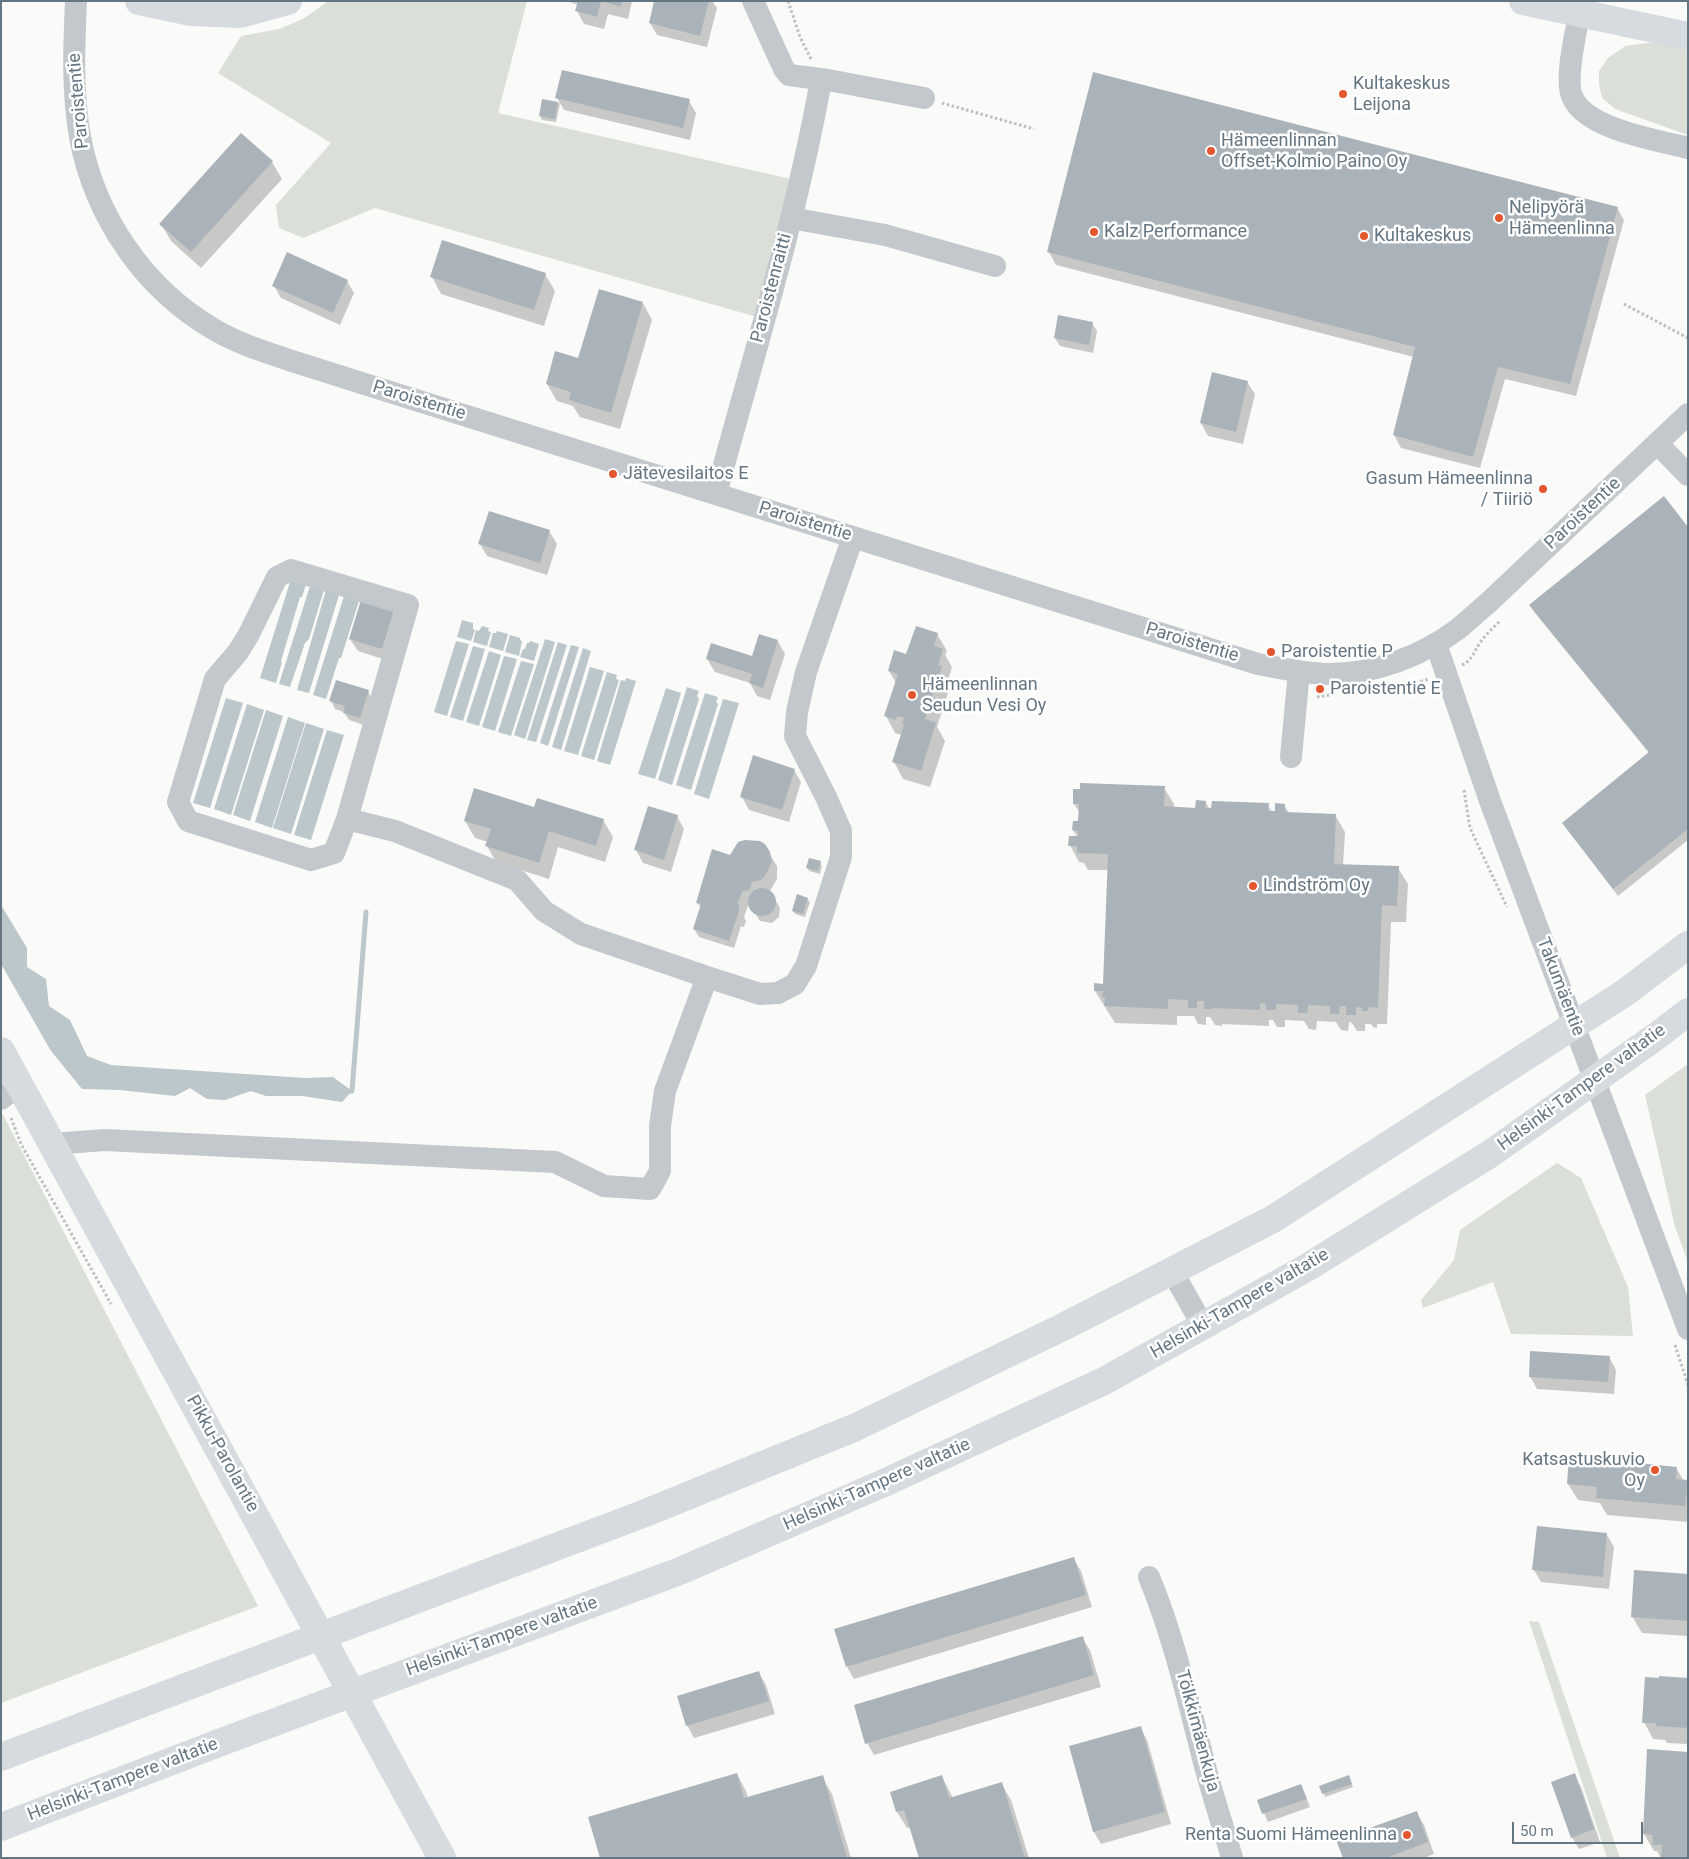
<!DOCTYPE html>
<html>
<head>
<meta charset="utf-8">
<style>
  body { margin:0 }
  #map { position:relative; width:1689px; height:1859px; overflow:hidden; background:#fafaf8; font-family:Roboto,sans-serif }
  canvas { display:block }
  .frame { position:absolute; inset:0; border:2px solid #657683; pointer-events:none }
  .scale { position:absolute; left:1512px; top:1822px; width:131px; height:22px; box-sizing:border-box; border:2px solid #657683; border-top:0; padding-left:6px; font-size:15px; line-height:18px; white-space:nowrap; color:#657683; -webkit-text-stroke:4px #fff; paint-order:stroke }
</style>
</head>
<body>
<div id="map">
<canvas width="1689" height="1859"></canvas>
<div class="frame"></div>
<div class="scale">50 m</div>
</div>
<script>
const g = document.querySelector('canvas').getContext('2d');
g.lineJoin = 'round';
function paint(path, color) {
  g.fillStyle = color;
  g.fill(path, 'evenodd');
}
function trace(path, color, width, dash) {
  g.strokeStyle = color;
  g.lineWidth = width;
  g.lineCap = dash ? 'butt' : 'round';
  g.setLineDash(dash || []);
  g.stroke(path);
}
function label(font, color, halo, rows, align = 'center') {
  g.font = font + ' Roboto,sans-serif';
  g.lineWidth = 5;
  g.setLineDash([]);
  g.textBaseline = 'middle';
  g.strokeStyle = halo;
  g.fillStyle = color;
  for (const [text, x, y, turn = 0] of rows) {
    g.save();
    g.translate(x, y);
    g.rotate((+turn || 0) * Math.PI / 180);
    g.textAlign = isNaN(turn) ? turn : align;
    if (halo) g.strokeText(text, 0, 0);
    g.fillText(text, 0, 0);
    g.restore();
  }
}
paint(new Path2D(`
  M 328,1 L 527,1 L 498,113 L 791,179 L 757,317 L 375,208 L 303,238 L 279,228 L 276,205 L 331,143 L 218,73 L 241,36 L 279,29 L 303,19 Z
  M 1654,42 L 1688,50 L 1688,135 L 1615,109 L 1602,98 L 1599,84 L 1599,71 L 1608,58 L 1625,46 Z
  M 1688,1064 L 1688,1262 L 1675,1227 L 1645,1095 Z
  M 1,1111 L 258,1606 L 1,1703 Z
  M 1557,1163 L 1581,1178 L 1628,1287 L 1633,1336 L 1511,1334 L 1493,1282 L 1423,1308 L 1421,1300 L 1454,1260 L 1460,1230 Z
  M 1529,1621 L 1539,1622 L 1620,1858 L 1607,1858 Z`), '#dadfd7');
paint(new Path2D(`
  M 291,579 L 306,584 L 302,597 L 300,597 L 281,661 L 282,662 L 276,683 L 260,678 Z
  M 310,586 L 324,590 L 309,639 L 305,643 L 290,687 L 279,684 Z
  M 326,590 L 339,595 L 309,693 L 297,690 Z
  M 344,596 L 359,601 L 341,658 L 339,658 L 326,699 L 313,695 Z
  M 462,620 L 473,623 L 473,629 L 475,630 L 471,641 L 457,637 Z
  M 482,626 L 489,628 L 488,631 L 491,632 L 487,646 L 473,642 L 476,630 L 479,631 Z
  M 497,631 L 508,634 L 503,651 L 489,647 L 493,633 L 496,633 Z
  M 510,635 L 520,638 L 520,640 L 522,641 L 519,656 L 505,652 Z
  M 545,639 L 555,642 L 525,739 L 514,735 Z
  M 456,641 L 469,644 L 447,716 L 434,712 Z
  M 530,641 L 539,644 L 534,661 L 520,657 L 523,649 L 525,649 L 527,643 L 529,643 Z
  M 558,642 L 567,645 L 536,742 L 527,740 Z
  M 571,645 L 579,647 L 548,746 L 540,743 Z
  M 473,646 L 485,649 L 463,721 L 450,717 Z
  M 583,648 L 591,651 L 561,750 L 552,747 Z
  M 489,651 L 501,655 L 479,726 L 466,722 Z
  M 504,656 L 517,659 L 495,731 L 482,727 Z
  M 521,661 L 534,664 L 511,736 L 498,732 Z
  M 590,667 L 604,671 L 578,755 L 564,751 Z
  M 607,672 L 617,675 L 616,679 L 619,680 L 594,760 L 581,756 Z
  M 626,678 L 636,681 L 610,765 L 597,761 L 621,680 L 625,681 Z
  M 687,687 L 699,691 L 697,696 L 699,699 L 672,785 L 658,780 Z
  M 666,688 L 681,693 L 655,779 L 638,774 Z
  M 705,693 L 718,697 L 716,702 L 718,704 L 691,790 L 676,785 Z
  M 226,698 L 243,703 L 210,808 L 193,803 Z
  M 723,699 L 739,703 L 709,799 L 694,794 Z
  M 247,704 L 264,710 L 231,815 L 214,809 Z
  M 266,710 L 283,716 L 250,821 L 233,815 Z
  M 288,717 L 305,723 L 272,828 L 255,822 Z
  M 306,723 L 324,729 L 291,834 L 273,828 Z
  M 327,730 L 344,735 L 311,840 L 294,835 Z
  M 1,905 L 27,948 L 27,967 L 46,979 L 49,1006 L 70,1020 L 87,1056 L 111,1065 L 305,1078 L 333,1077 L 352,1091 L 342,1102 L 302,1096 L 266,1096 L 251,1091 L 225,1100 L 207,1099 L 190,1088 L 175,1096 L 119,1090 L 82,1089 L 51,1051 L 1,964 Z`), '#bbc7cb');
paint(new Path2D(`
  M 567,1 L 632,1 L 628,19 L 608,14 L 604,29 L 584,24 L 577,11 L 578,5 Z
  M 655,1 L 712,1 L 717,8 L 707,47 L 657,35 L 650,23 Z
  M 557,98 L 689,101 L 696,113 L 690,140 L 564,110 Z
  M 543,101 L 560,103 L 556,122 L 542,120 L 540,116 Z
  M 272,162 L 282,179 L 201,268 L 171,241 L 161,224 Z
  M 1617,208 L 1624,220 L 1576,396 L 1505,379 L 1480,468 L 1401,448 L 1394,435 L 1414,357 L 1056,265 L 1049,252 Z
  M 545,274 L 555,291 L 544,326 L 441,294 L 432,277 Z
  M 347,281 L 354,293 L 340,325 L 281,298 L 274,286 Z
  M 643,303 L 652,320 L 620,429 L 580,417 L 573,406 L 557,401 L 547,384 L 579,359 Z
  M 1092,323 L 1097,331 L 1093,353 L 1060,346 L 1055,338 Z
  M 1247,382 L 1255,394 L 1243,444 L 1208,436 L 1201,423 Z
  M 1688,529 L 1688,840 L 1618,896 L 1563,823 L 1649,753 L 1535,613 L 1530,605 Z
  M 549,531 L 557,544 L 547,575 L 487,556 L 480,544 Z
  M 393,611 L 400,624 L 389,661 L 358,651 L 350,639 Z
  M 937,634 L 947,651 L 945,655 L 952,667 L 948,680 L 951,684 L 937,727 L 945,741 L 930,787 L 903,779 L 894,762 L 902,735 L 895,733 L 886,716 L 896,683 L 889,671 Z
  M 778,641 L 785,654 L 770,700 L 757,696 L 750,683 L 715,672 L 707,659 L 753,658 Z
  M 368,691 L 372,699 L 364,725 L 349,720 L 344,712 L 335,709 L 331,701 Z
  M 794,770 L 801,782 L 789,822 L 749,810 L 742,797 Z
  M 1164,788 L 1174,804 L 1174,808 L 1197,809 L 1205,802 L 1210,809 L 1268,805 L 1272,812 L 1276,812 L 1284,805 L 1289,813 L 1335,815 L 1345,832 L 1343,865 L 1398,868 L 1408,884 L 1406,922 L 1391,922 L 1387,1024 L 1377,1024 L 1377,1028 L 1373,1027 L 1371,1024 L 1365,1024 L 1365,1031 L 1357,1031 L 1352,1023 L 1349,1022 L 1348,1031 L 1341,1030 L 1336,1022 L 1317,1021 L 1316,1030 L 1309,1029 L 1304,1021 L 1285,1020 L 1285,1027 L 1277,1027 L 1273,1020 L 1269,1020 L 1269,1026 L 1222,1024 L 1222,1026 L 1215,1025 L 1210,1017 L 1206,1017 L 1206,1025 L 1198,1024 L 1194,1016 L 1177,1016 L 1177,1025 L 1115,1023 L 1095,991 L 1104,985 L 1109,870 L 1088,870 L 1084,863 L 1079,862 L 1070,845 L 1078,838 L 1073,830 L 1079,822 L 1080,813 L 1074,804 Z
  M 535,808 L 603,820 L 613,837 L 605,862 L 558,847 L 549,879 L 496,862 L 487,846 L 488,842 L 475,838 L 465,821 Z
  M 677,816 L 684,829 L 671,872 L 643,863 L 636,850 Z
  M 764,845 L 777,866 L 777,879 L 770,891 L 780,908 L 779,917 L 772,923 L 760,921 L 749,903 L 744,917 L 746,921 L 744,927 L 741,926 L 734,948 L 699,937 L 694,929 L 701,908 L 697,902 L 730,856 Z
  M 820,862 L 822,866 L 820,874 L 809,871 L 807,867 Z
  M 807,899 L 810,902 L 805,917 L 795,914 L 793,911 Z
  M 1609,1357 L 1616,1370 L 1614,1394 L 1537,1389 L 1530,1376 Z
  M 1676,1468 L 1684,1481 L 1688,1483 L 1688,1522 L 1607,1515 L 1600,1503 L 1578,1500 L 1568,1484 Z
  M 1607,1535 L 1614,1547 L 1609,1589 L 1541,1582 L 1534,1570 Z
  M 1073,1558 L 1081,1571 L 1092,1607 L 854,1679 L 847,1667 Z
  M 1688,1575 L 1688,1636 L 1642,1633 L 1632,1616 Z
  M 1082,1638 L 1090,1650 L 1101,1687 L 874,1755 L 867,1743 Z
  M 759,1673 L 766,1685 L 775,1714 L 694,1738 L 687,1725 Z
  M 1688,1679 L 1688,1744 L 1667,1743 L 1665,1740 L 1653,1739 L 1644,1722 Z
  M 1140,1727 L 1147,1740 L 1171,1824 L 1101,1844 L 1094,1832 L 1070,1747 Z
  M 1688,1753 L 1661,1858 L 1657,1851 L 1654,1851 L 1644,1834 Z
  M 737,1774 L 746,1791 L 748,1798 L 822,1777 L 832,1794 L 851,1858 L 601,1858 Z
  M 1574,1775 L 1581,1787 L 1600,1842 L 1579,1849 L 1572,1837 Z
  M 942,1777 L 953,1798 L 1001,1783 L 1011,1800 L 1029,1858 L 920,1858 L 911,1827 L 907,1828 L 897,1812 L 891,1793 Z
  M 1350,1780 L 1353,1787 L 1325,1797 L 1321,1787 Z
  M 1301,1785 L 1310,1807 L 1268,1822 L 1258,1800 Z
  M 1416,1812 L 1424,1825 L 1434,1854 L 1424,1858 L 1344,1858 Z`), '#0003');
trace(new Path2D(`
  M 348,1091 L 352,1091 L 366,912`), '#bbc7cb', 5);
paint(new Path2D(`
  M 578,1 L 601,1 L 597,17 L 575,11 Z
  M 601,1 L 622,1 L 621,7 Z
  M 654,1 L 709,1 L 700,36 L 649,23 Z
  M 562,70 L 690,99 L 683,128 L 555,98 Z
  M 1093,72 L 1618,207 L 1570,384 L 1498,367 L 1473,457 L 1393,435 L 1415,347 L 1047,252 Z
  M 542,99 L 558,102 L 555,119 L 539,116 Z
  M 241,133 L 273,161 L 191,252 L 159,224 Z
  M 442,240 L 546,273 L 534,310 L 430,277 Z
  M 287,252 L 348,280 L 333,313 L 272,286 Z
  M 599,289 L 643,302 L 611,413 L 569,400 L 571,392 L 546,384 L 555,351 L 578,358 Z
  M 1058,315 L 1093,322 L 1089,345 L 1054,338 Z
  M 1212,372 L 1248,381 L 1236,432 L 1200,423 Z
  M 1664,496 L 1688,527 L 1688,829 L 1613,889 L 1562,823 L 1649,752 L 1529,605 Z
  M 489,511 L 550,530 L 540,563 L 478,544 Z
  M 361,600 L 394,610 L 382,649 L 349,639 Z
  M 916,626 L 938,633 L 934,646 L 943,649 L 938,665 L 942,666 L 925,719 L 936,723 L 921,771 L 892,762 L 904,725 L 902,724 L 904,718 L 897,716 L 896,720 L 884,716 L 898,674 L 888,671 L 894,650 L 906,654 Z
  M 759,634 L 778,640 L 763,688 L 749,683 L 752,674 L 706,659 L 711,643 L 752,656 Z
  M 336,680 L 369,690 L 360,718 L 343,713 L 345,706 L 329,701 Z
  M 753,755 L 795,769 L 782,810 L 740,797 Z
  M 1080,783 L 1165,786 L 1164,806 L 1195,808 L 1196,800 L 1206,801 L 1205,808 L 1211,808 L 1212,801 L 1269,803 L 1268,811 L 1275,811 L 1275,803 L 1285,804 L 1285,812 L 1336,814 L 1334,864 L 1399,866 L 1397,906 L 1382,905 L 1378,1008 L 1368,1007 L 1368,1011 L 1362,1011 L 1362,1008 L 1356,1007 L 1356,1015 L 1346,1015 L 1346,1006 L 1340,1006 L 1339,1014 L 1330,1014 L 1330,1006 L 1308,1005 L 1307,1013 L 1298,1013 L 1298,1005 L 1276,1004 L 1276,1010 L 1266,1010 L 1266,1004 L 1260,1003 L 1260,1010 L 1213,1008 L 1213,1009 L 1204,1009 L 1204,1001 L 1197,1001 L 1197,1008 L 1188,1008 L 1188,1000 L 1168,999 L 1168,1009 L 1104,1006 L 1105,997 L 1102,997 L 1103,991 L 1094,991 L 1094,983 L 1103,984 L 1108,854 L 1077,853 L 1077,846 L 1068,846 L 1069,836 L 1078,836 L 1078,831 L 1072,830 L 1073,821 L 1078,821 L 1079,804 L 1073,804 L 1073,789 L 1080,789 Z
  M 474,788 L 534,807 L 537,798 L 604,819 L 596,846 L 549,831 L 539,863 L 485,846 L 491,829 L 464,821 Z
  M 648,806 L 678,815 L 664,860 L 634,850 Z
  M 745,840 L 760,841 L 765,844 L 770,852 L 772,862 L 765,876 L 761,880 L 752,882 L 750,889 L 746,891 L 743,890 L 737,904 L 739,905 L 739,911 L 729,941 L 693,929 L 701,904 L 696,903 L 712,849 L 730,855 L 738,842 Z
  M 809,858 L 821,861 L 818,871 L 806,868 Z
  M748 902a14 14 0 1 1 28 0a14 14 0 1 1-28 0Z
  M 797,894 L 808,898 L 803,914 L 792,911 Z
  M 1530,1351 L 1610,1356 L 1608,1382 L 1529,1377 Z
  M 1569,1456 L 1677,1467 L 1676,1479 L 1688,1480 L 1685,1506 L 1596,1498 L 1597,1487 L 1567,1484 Z
  M 1537,1526 L 1607,1533 L 1603,1577 L 1532,1570 Z
  M 1074,1557 L 1086,1595 L 846,1667 L 834,1629 Z
  M 1634,1570 L 1688,1574 L 1688,1621 L 1631,1617 Z
  M 1083,1636 L 1094,1675 L 865,1744 L 854,1705 Z
  M 759,1671 L 769,1701 L 686,1726 L 677,1696 Z
  M 1659,1676 L 1688,1678 L 1688,1728 L 1656,1726 L 1656,1723 L 1642,1723 L 1645,1677 L 1659,1678 Z
  M 1141,1726 L 1165,1812 L 1093,1832 L 1069,1746 Z
  M 1647,1749 L 1688,1752 L 1688,1858 L 1661,1858 L 1662,1845 L 1652,1845 L 1653,1835 L 1643,1834 Z
  M 737,1773 L 744,1798 L 823,1775 L 847,1858 L 600,1858 L 588,1817 Z
  M 1575,1773 L 1594,1829 L 1571,1838 L 1551,1782 Z
  M 942,1775 L 949,1798 L 1002,1782 L 1025,1858 L 919,1858 L 904,1810 L 896,1812 L 890,1792 Z
  M 1349,1775 L 1352,1784 L 1322,1794 L 1319,1786 Z
  M 1301,1784 L 1307,1799 L 1262,1814 L 1257,1800 Z
  M 1417,1811 L 1428,1842 L 1386,1858 L 1343,1858 L 1336,1840 Z`), '#aab3b9');
trace(new Path2D(`
  M 788,1 L 800,37 L 811,59
  M 942,103 L 1034,129
  M 1624,304 L 1688,338
  M 1462,665 C 1473,660 1473,652 1480,643 C 1485,635 1493,628 1500,621
  M 1386,687 L 1412,684 L 1429,679
  M 1317,697 L 1330,695
  M 1464,790 L 1470,828 L 1507,907
  M 11,1118 L 21,1144 L 111,1304
  M 1675,1345 L 1688,1385`), '#bbbfc2', 3, [2.5, 2.5]);
trace(new Path2D(`
  M 76,1 C 74,46 72,92 80,137 C 95,217 144,289 215,330 C 239,344 265,352 292,361 C 318,369 345,378 371,386 L 1258,664 C 1281,668 1306,674 1330,674 C 1374,674 1422,656 1458,629 C 1468,621 1477,612 1487,604 L 1688,414
  M 753,1 L 784,69 L 789,75 L 828,80 L 924,98
  M 1582,1 C 1578,22 1564,78 1572,96 C 1584,129 1657,140 1688,148
  M 791,218 L 885,235 L 995,266
  M 1657,443 L 1688,475
  M 716,494 C 753,357 796,220 821,80
  M 1436,644 L 1490,801 L 1688,1329
  M 1291,757 L 1299,671
  M 347,819 L 408,605 L 291,570 L 277,577 L 249,634 L 238,652 L 215,679 L 178,802 L 188,821 L 311,860 L 334,853 L 347,819 L 395,831 L 517,880 L 544,911 L 581,934 L 707,977
  M 1,1099 L 20,1085
  M 51,1144 L 105,1140 L 555,1162 L 604,1186 L 650,1189 L 660,1171 L 660,1126 L 665,1091 L 707,977 L 760,994 L 778,993 L 795,984 L 806,966 L 841,857 L 841,831 L 826,797 L 795,736 L 797,712 L 806,672 L 853,537
  M 1172,1271 L 1203,1326
  M 1149,1577 C 1175,1640 1189,1705 1206,1770 C 1214,1800 1224,1829 1232,1858`), '#c3c8cc', 22);
trace(new Path2D(`
  M 139,1 L 191,12 L 240,14 L 288,1
  M 1523,1 L 1688,36
  M 1,1051 L 442,1858`), '#d6dbdf', 28);
trace(new Path2D(`
  M 1,1757 L 648,1512 L 856,1427 L 1065,1326 L 1273,1219 L 1626,992 L 1688,945
  M 1,1827 L 216,1744 L 680,1571 L 884,1483 L 1104,1381 L 1308,1267 L 1490,1154 L 1658,1035 L 1688,1012`), '#d6dbdf', 28);
for (const [x, y, r, color] of [
  [1343,94,5,"#e4572e"],
  [1211,151,5,"#e4572e"],
  [1499,218,5,"#e4572e"],
  [1094,232,5,"#e4572e"],
  [1364,236,5,"#e4572e"],
  [613,474,5,"#e4572e"],
  [1543,489,5,"#e4572e"],
  [1271,652,5,"#e4572e"],
  [1320,689,5,"#e4572e"],
  [912,695,5,"#e4572e"],
  [1253,886,5,"#e4572e"],
  [1655,1470,5,"#e4572e"],
  [1407,1835,5,"#e4572e"]
]) {
  const dot = new Path2D();
  dot.arc(x, y, r, 0, 2 * Math.PI);
  g.fillStyle = color;
  g.fill(dot);
  trace(dot, '#fff', 2);
}
label('18px', '#657683', '#fff', [
  ["Kultakeskus",1353,84],
  ["Leijona",1353,105],
  ["Hämeenlinnan",1221,141],
  ["Offset-Kolmio Paino Oy",1221,162],
  ["Nelipyörä",1509,208],
  ["Hämeenlinna",1509,229],
  ["Kalz Performance",1104,232],
  ["Kultakeskus",1374,236],
  ["Jätevesilaitos E",623,474],
  ["Gasum Hämeenlinna",1533,479,"right"],
  ["/ Tiiriö",1533,500,"right"],
  ["Paroistentie P",1281,652],
  ["Hämeenlinnan",922,685],
  ["Seudun Vesi Oy",922,706],
  ["Paroistentie E",1330,689],
  ["Lindström Oy",1263,886],
  ["Katsastuskuvio",1645,1460,"right"],
  ["Oy",1645,1481,"right"],
  ["Renta Suomi Hämeenlinna",1397,1835,"right"]
], 'left');
label('18px', '#657683', '#fff', [
  ["Paroistentie",79,101,-95],
  ["Paroistenraitti",772,288,-75],
  ["Paroistentie",419,401,17],
  ["Paroistentie",1583,514,-43],
  ["Paroistentie",805,522,17],
  ["Paroistentie",1192,643,17],
  ["Takumäentie",1560,987,69],
  ["Helsinki-Tampere valtatie",1582,1088,-36],
  ["Helsinki-Tampere valtatie",1240,1304,-30],
  ["Pikku-Parolantie",222,1454,61],
  ["Helsinki-Tampere valtatie",877,1485,-24],
  ["Helsinki-Tampere valtatie",502,1637,-20],
  ["Tölkkimäenkuja",1197,1731,75],
  ["Helsinki-Tampere valtatie",123,1780,-21]
]);
</script>
</body>
</html>
